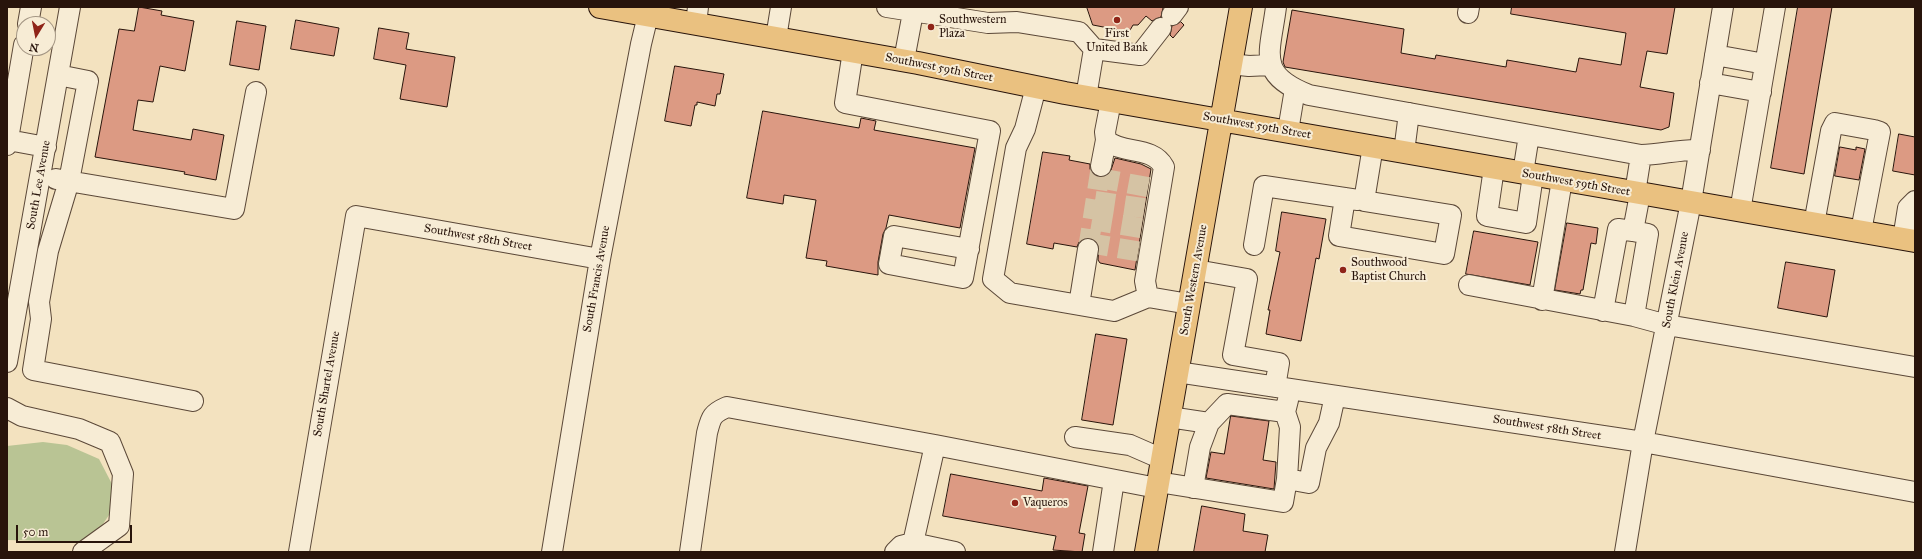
<!DOCTYPE html>
<html>
<head>
<meta charset="utf-8">
<style>
  body { margin:0 }
  #map { position:relative; width:1922px; height:559px; overflow:hidden; background:#f3e2bf; font-family:"IM FELL Great Primer",serif }
  canvas { display:block }
  .frame { position:absolute; inset:0; border:8px solid #28140b; pointer-events:none }
  .north { position:absolute; left:16px; top:16px; width:40px; height:40px; box-sizing:border-box; background:#f7ecd5; border:1px solid #a49684; border-radius:50%; rotate:190deg; font-size:11px; font-weight:700; line-height:16px; text-align:center; color:#28140b }
  .north::after { content:''; display:block; margin:auto; width:14px; height:18px; background:#8f2418; clip-path:polygon(50% 0,100% 100%,50% 72%,0 100%) }
  .scale { position:absolute; left:16px; top:525px; width:116px; height:18px; box-sizing:border-box; border:2px solid #28140b; border-top:0; padding-left:5px; font-size:12px; line-height:14px; white-space:nowrap; color:#28140b; -webkit-text-stroke:3px #f7ecd5; paint-order:stroke }
</style>
</head>
<body>
<div id="map">
<canvas width="1922" height="559"></canvas>
<div class="frame"></div>
<div class="north">N</div>
<div class="scale">50 m</div>
</div>
<script>
const g = document.querySelector('canvas').getContext('2d');
g.lineJoin = 'round';
function paint(path, color) {
  g.fillStyle = color;
  g.fill(path, 'evenodd');
}
function trace(path, color, width, dash) {
  g.strokeStyle = color;
  g.lineWidth = width;
  g.lineCap = dash ? 'butt' : 'round';
  g.setLineDash(dash || []);
  g.stroke(path);
}
function label(font, color, halo, rows, align = 'center') {
  g.font = font + ' "IM FELL Great Primer",serif';
  g.lineWidth = 4;
  g.setLineDash([]);
  g.textBaseline = 'middle';
  g.strokeStyle = halo;
  g.fillStyle = color;
  for (const [text, x, y, turn = 0] of rows) {
    g.save();
    g.translate(x, y);
    g.rotate((+turn || 0) * Math.PI / 180);
    g.textAlign = isNaN(turn) ? turn : align;
    if (halo) g.strokeText(text, 0, 0);
    g.fillText(text, 0, 0);
    g.restore();
  }
}
paint(new Path2D(`
  M 43,442 L 67,445 L 99,459 L 112,484 L 115,506 L 103,524 L 82,542 L 7,540 L 7,446 Z`), '#b9c494');
const building = new Path2D(`
  M 139,7 L 162,11 L 161,15 L 194,21 L 185,71 L 160,66 L 153,102 L 138,100 L 133,130 L 191,140 L 193,129 L 224,135 L 216,180 L 184,174 L 185,172 L 95,157 L 119,29 L 134,31 Z
  M 1087,7 L 1162,7 L 1163,8 L 1161,17 L 1152,21 L 1146,16 L 1138,25 L 1133,25 L 1129,32 L 1093,25 Z
  M 1512,7 L 1675,7 L 1667,54 L 1647,51 L 1640,87 L 1674,93 L 1669,127 L 1661,130 L 1285,67 L 1283,62 L 1292,10 L 1404,29 L 1401,53 L 1435,59 L 1436,55 L 1506,67 L 1507,60 L 1576,72 L 1579,58 L 1621,65 L 1626,33 L 1511,14 Z
  M 1798,7 L 1832,7 L 1804,174 L 1771,168 Z
  M 296,20 L 339,28 L 334,56 L 291,49 Z
  M 237,21 L 266,26 L 259,70 L 230,65 Z
  M 1181,22 L 1184,25 L 1173,38 L 1170,35 L 1172,26 Z
  M 379,28 L 409,33 L 406,49 L 455,57 L 447,107 L 400,99 L 406,65 L 374,59 Z
  M 675,66 L 724,74 L 720,94 L 717,94 L 715,106 L 697,102 L 697,105 L 695,105 L 691,126 L 665,121 Z
  M 763,111 L 859,128 L 861,118 L 876,121 L 874,130 L 975,148 L 960,228 L 889,215 L 886,228 L 883,234 L 878,262 L 878,275 L 826,266 L 827,261 L 806,258 L 816,200 L 784,195 L 783,204 L 747,198 Z
  M 1899,134 L 1915,137 L 1915,175 L 1893,171 Z
  M 1840,147 L 1856,150 L 1856,147 L 1865,149 L 1859,180 L 1835,176 Z
  M 1043,152 L 1070,156 L 1069,160 L 1090,164 L 1090,169 L 1093,174 L 1099,177 L 1105,177 L 1110,173 L 1115,158 L 1141,164 L 1151,169 L 1135,270 L 1100,263 L 1098,260 L 1099,245 L 1096,240 L 1090,238 L 1084,238 L 1079,242 L 1077,247 L 1054,243 L 1053,249 L 1027,244 Z
  M 1282,212 L 1326,219 L 1319,259 L 1316,258 L 1301,341 L 1266,334 L 1270,310 L 1268,310 L 1280,252 L 1276,251 Z
  M 1567,223 L 1598,228 L 1596,244 L 1591,243 L 1583,290 L 1581,290 L 1580,294 L 1555,290 Z
  M 1474,231 L 1538,242 L 1530,285 L 1466,274 Z
  M 1786,262 L 1835,270 L 1827,317 L 1778,308 Z
  M 1096,334 L 1127,339 L 1113,425 L 1082,420 Z
  M 1231,416 L 1269,421 L 1263,460 L 1276,462 L 1274,489 L 1206,478 L 1211,452 L 1224,454 Z
  M 951,474 L 1042,491 L 1044,478 L 1088,486 L 1079,533 L 1085,534 L 1082,552 L 1053,550 L 1056,536 L 943,516 Z
  M 1202,506 L 1245,514 L 1243,531 L 1268,535 L 1265,552 L 1194,552 Z`);
paint(building, '#dc9a83');
trace(building, '#28140b', 1);
trace(new Path2D(`
  M 1099,178 L 1153,188
  M 1095,201 L 1150,209
  M 1092,220 L 1146,229
  M 1089,243 L 1142,252
  M 1088,249 L 1101,166`), '#d5c3a4', 20, [20, 10]);
const minor = new Path2D(`
  M 887,7 L 988,23 L 1017,22 L 1079,32 L 1094,49 L 1140,55 L 1161,28
  M 1276,7 C 1270,54 1256,74 1309,95 L 1641,155 C 1661,155 1679,149 1700,150
  M 1468,13 L 1469,7
  M 1172,15 L 1178,7
  M 28,24 L 31,7
  M 696,24 L 698,7
  M 776,38 L 781,7
  M 853,51 L 845,103 L 990,131 L 963,278 L 889,264 L 894,236 L 969,249
  M 1715,55 L 1765,64
  M 904,60 L 914,7
  M 1230,64 L 1249,66 L 1270,65
  M 58,75 L 88,81 L 69,181 L 48,251 L 39,302 L 41,319 L 33,370 L 193,401
  M 1710,83 L 1761,92
  M 1036,87 L 1025,129 L 1016,148 L 993,279 L 1010,293 L 1114,311 L 1148,297 L 1189,304
  M 1086,97 L 1094,49
  M 1111,101 L 1105,132 L 1106,140 C 1122,155 1152,145 1164,167 L 1145,281 L 1148,297
  M 1288,131 L 1295,89
  M 8,140 L 46,147
  M 7,145 L 24,45
  M 1404,152 L 1409,113
  M 1101,166 L 1106,140
  M 1494,168 L 1487,216 L 1526,223 L 1533,175
  M 1523,173 L 1529,135
  M 56,179 L 234,209 L 256,92
  M 1635,193 L 1641,155
  M 1345,198 L 1339,236 L 1444,254 L 1451,215 L 1364,201 L 1373,146
  M 1740,211 L 1775,7
  M 1814,224 L 1831,131 L 1835,123 L 1874,130 L 1880,132 L 1861,231
  M 1903,239 L 1908,208 L 1915,201
  M 1254,245 L 1264,186 L 1358,200
  M 1196,270 L 1247,279 L 1233,355 L 1279,363 L 1275,387
  M 1469,285 L 1634,316 L 1667,325 L 1915,367
  M 1542,300 L 1562,180
  M 1079,305 L 1088,249
  M 1603,311 L 1618,229 L 1633,231
  M 1634,316 L 1648,234 L 1633,231 L 1640,194
  M 7,362 L 70,7
  M 1177,372 L 1643,442 L 1915,492
  M 7,408 L 22,416 L 79,429 L 110,442 L 123,474 L 119,526 L 83,552
  M 1169,417 L 1209,423
  M 1075,437 L 1130,445 L 1162,459
  M 1287,479 L 1290,427 L 1285,412 L 1288,400
  M 1158,482 L 1283,502 L 1287,479 L 1309,483 L 1316,448 L 1329,423 L 1335,396
  M 1193,488 L 1200,447 L 1209,423 L 1227,404 L 1285,412
  M 299,552 L 356,216 L 600,259
  M 552,552 L 600,259 L 641,44 L 650,7
  M 690,552 L 707,433 C 711,418 711,414 727,407 L 935,445
  M 895,552 L 901,546 L 913,543
  M 955,552 L 913,543 L 935,445 L 1157,488
  M 1103,552 L 1114,480
  M 1625,552 L 1643,442 L 1691,202 L 1723,7`);
const major = new Path2D(`
  M 600,7 L 918,63 L 1065,93 L 1915,241
  M 1146,552 L 1241,7`);
trace(minor, '#5b4838', 22);
trace(major, '#28140b', 24);
trace(minor, '#f7ecd5', 20);
trace(major, '#eac180', 22);
for (const [x, y, r, color] of [
  [1117,20,4,"#8f2418"],
  [931,27,4,"#8f2418"],
  [1343,270,4,"#8f2418"],
  [1015,503,4,"#8f2418"]
]) {
  const dot = new Path2D();
  dot.arc(x, y, r, 0, 2 * Math.PI);
  g.fillStyle = color;
  g.fill(dot);
  trace(dot, '#f7ecd5', 1.5);
}
label('12px', '#28140b', '#f7ecd5', [
  ["Southwestern",939,20],
  ["Plaza",939,34],
  ["First",1117,34,"center"],
  ["United Bank",1117,48,"center"],
  ["Southwood",1351,263],
  ["Baptist Church",1351,277],
  ["Vaqueros",1023,503]
], 'left');
label('12px', '#28140b', '#f7ecd5', [
  ["Southwest 59th Street",939,68,11],
  ["Southwest 59th Street",1257,126,10],
  ["Southwest 59th Street",1576,183,10],
  ["South Lee Avenue",39,185,-80],
  ["Southwest 58th Street",478,238,10],
  ["South Francis Avenue",597,279,-80],
  ["South Western Avenue",1194,280,-80],
  ["South Klein Avenue",1676,280,-79],
  ["South Shartel Avenue",327,384,-80],
  ["Southwest 58th Street",1547,428,9]
]);
</script>
</body>
</html>
